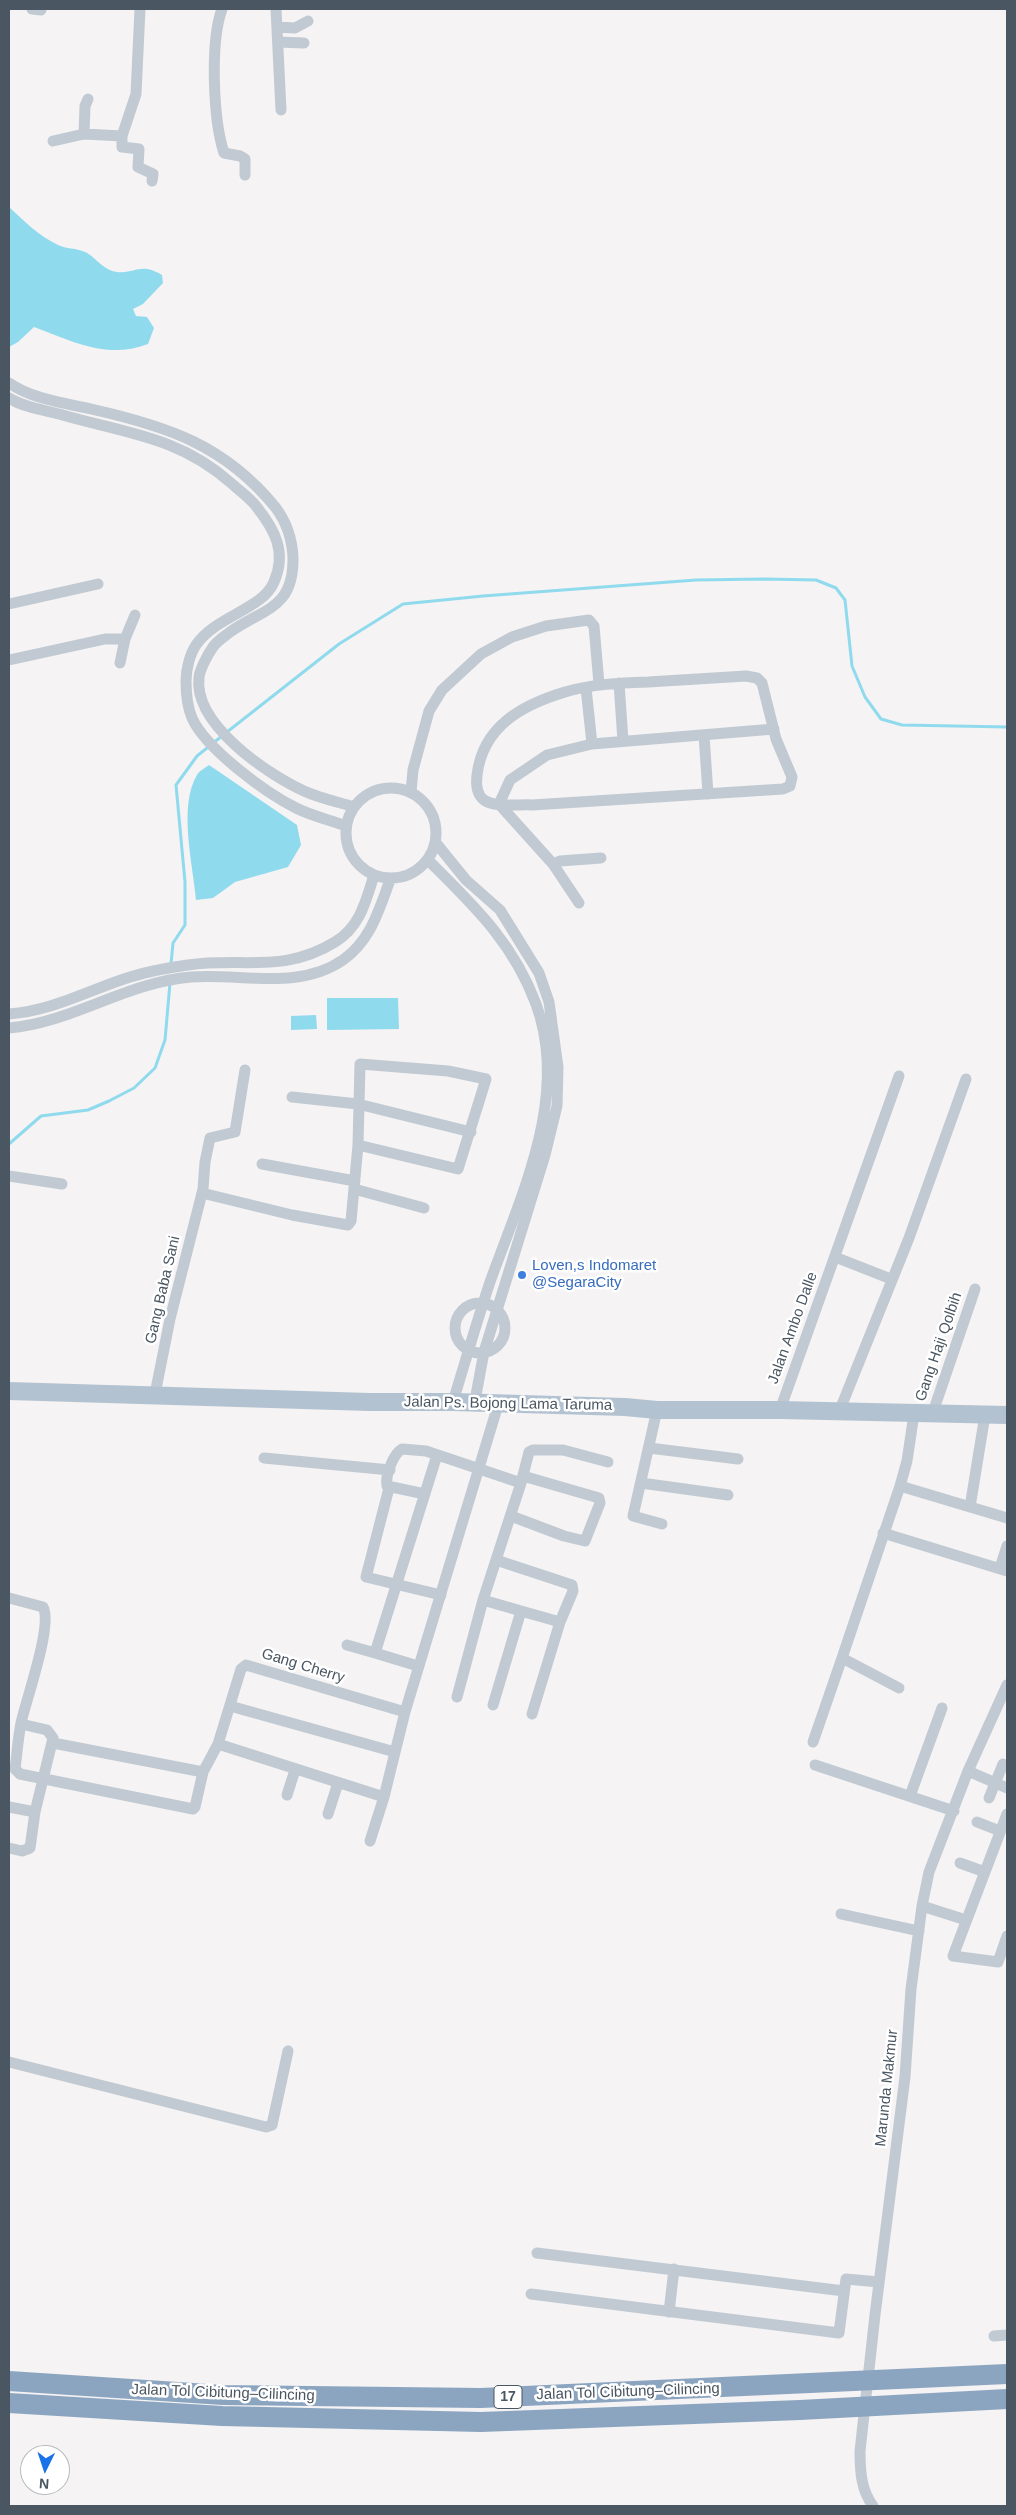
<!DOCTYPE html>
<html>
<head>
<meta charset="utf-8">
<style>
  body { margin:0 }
  #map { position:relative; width:1016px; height:2515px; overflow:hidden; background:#f5f3f3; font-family:Helvetica,sans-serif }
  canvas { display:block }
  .frame { position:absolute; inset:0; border:10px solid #4a5661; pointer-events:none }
  .north { position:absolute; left:20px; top:2445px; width:50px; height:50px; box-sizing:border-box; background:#fff; border:1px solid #b7bbc0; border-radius:50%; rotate:184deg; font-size:14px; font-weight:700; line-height:20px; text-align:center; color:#4a5661 }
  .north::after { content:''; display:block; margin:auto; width:18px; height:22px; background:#1a73e8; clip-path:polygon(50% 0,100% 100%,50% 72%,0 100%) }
</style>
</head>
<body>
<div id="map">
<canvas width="1016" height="2515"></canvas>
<div class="frame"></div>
<div class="north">N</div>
</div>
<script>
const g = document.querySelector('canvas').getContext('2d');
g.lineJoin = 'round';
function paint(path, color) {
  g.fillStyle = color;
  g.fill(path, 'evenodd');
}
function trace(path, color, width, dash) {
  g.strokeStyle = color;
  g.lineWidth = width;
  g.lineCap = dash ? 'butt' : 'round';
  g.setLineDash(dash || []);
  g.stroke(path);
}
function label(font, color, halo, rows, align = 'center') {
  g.font = font + ' Helvetica,sans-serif';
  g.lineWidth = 5;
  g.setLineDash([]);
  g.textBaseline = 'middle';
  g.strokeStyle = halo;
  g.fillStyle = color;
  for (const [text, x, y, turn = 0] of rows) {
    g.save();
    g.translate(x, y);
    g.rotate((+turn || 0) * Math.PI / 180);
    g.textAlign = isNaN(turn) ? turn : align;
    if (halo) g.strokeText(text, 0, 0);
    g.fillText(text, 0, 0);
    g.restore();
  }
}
paint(new Path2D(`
  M 9,207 C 24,221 39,236 58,245 C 66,249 76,248 85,252 C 95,256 102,270 117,272 C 136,274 140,262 162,275 L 163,283 L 143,304 L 133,309 L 136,316 L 147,317 L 154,328 L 148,344 C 106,360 73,341 34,327 L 18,342 L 9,347 Z
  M 209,765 L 297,825 L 301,845 L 288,867 L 235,882 L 213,898 L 196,900 C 193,864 178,807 197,775 C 199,771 205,768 209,765 Z
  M 327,998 L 398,998 L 399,1029 L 327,1030 Z
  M 316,1015 L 317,1029 L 291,1030 L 291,1016 Z`), '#90daee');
trace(new Path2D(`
  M 227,732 L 339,644 L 403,604 L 483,596 L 696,580 L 764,579 L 816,580 L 836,588 L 845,600 L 852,666 L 865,697 L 881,719 L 902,725 L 1007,727
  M 171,964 L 173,943 L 185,925 L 185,882 L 176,785 L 197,756 L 222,736
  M 9,1144 L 41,1116 L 88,1110 L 109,1101 L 134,1088 L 155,1068 L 165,1040 L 170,983`), '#90daee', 3);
trace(new Path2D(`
  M 32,9 L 41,10
  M 222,9 C 210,42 213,119 224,153 L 240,156 L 245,159 L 245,175
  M 276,9 L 281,110
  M 277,27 L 295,28 L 308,21
  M 278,42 L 304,43
  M 84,134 L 85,106 L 88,99
  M 122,136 L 136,94 L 140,9
  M 53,141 L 84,134 L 122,136 L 122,147 L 139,149 L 138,167 L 153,174 L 152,181
  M 9,383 C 32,399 64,403 91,409 C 167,426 225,445 276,508 C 287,523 292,539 293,557 C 294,609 264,608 230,632 C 225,636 217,641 213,647 C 208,654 200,669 199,677 C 193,724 267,774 304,791 C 319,798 338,802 354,807
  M 9,398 C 23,407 43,410 59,414 C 124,433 178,436 231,483 C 240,491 250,498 256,506 C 275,530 287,552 274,582 C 262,610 217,615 196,645 C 190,654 186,669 186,681 C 186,693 187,706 192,718 C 206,749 266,793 296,808 C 312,816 330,820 346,826
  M 9,604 L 98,584
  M 9,660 L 105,639 L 125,639 L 135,615
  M 120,663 L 125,639
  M 746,676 L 757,678 L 762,683 L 776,739 L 792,777 L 790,786 L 783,789 L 532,805 C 519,804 495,808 484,800 C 476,794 476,783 477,775 C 483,726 522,705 565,692 C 592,684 620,683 648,682 C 680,680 713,678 746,676 Z
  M 619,683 L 623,741
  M 586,688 L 592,744
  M 704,735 L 708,794
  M346 833a45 45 0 1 1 90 0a45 45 0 1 1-90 0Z
  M 411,792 L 413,770 L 429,711 L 442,690 L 481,654 L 512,637 L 546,626 L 589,620 L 594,626 L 599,684
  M 436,843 L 466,880 L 500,910 L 539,973 L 549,1002 L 558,1067 L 557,1106 L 545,1155 L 484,1352 L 476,1395 L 477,1403
  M 428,860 C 474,906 513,942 536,1004 C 570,1097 521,1195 490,1282 C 477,1321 465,1362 453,1402
  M 553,864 L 560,861 L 601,858
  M 579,903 L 553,864 L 499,804 L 510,780 L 547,755 L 592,744 L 774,729
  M 9,1014 C 51,1011 85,992 124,979 C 144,972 167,968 188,965 C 243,957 283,974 335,942 C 360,927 366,901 374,875
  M 9,1028 C 71,1023 127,982 191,977 C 241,973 298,991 343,960 C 371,940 379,910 390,880
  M 292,1097 L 358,1104 L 471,1132
  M 262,1164 L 355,1181
  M 9,1176 L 62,1184
  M 354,1189 L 424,1208
  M 202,1193 L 292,1215 L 348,1225 L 351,1221 L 358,1145 L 360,1064 L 448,1071 L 486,1079 L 458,1169 L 358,1145
  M 835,1257 L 891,1279
  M455 1328a25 25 0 1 1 50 0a25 25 0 1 1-50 0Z
  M 155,1394 L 170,1319 L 203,1189 L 205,1162 L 210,1138 L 235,1132 L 245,1070
  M 657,1410 L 633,1516 L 662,1524
  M 780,1410 L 899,1076
  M 839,1412 L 909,1238 L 966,1079
  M 932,1415 L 975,1289
  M 649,1448 L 738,1459
  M 264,1458 L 390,1470
  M 641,1483 L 728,1495
  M 900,1486 L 1007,1518
  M 389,1488 L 366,1577 L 441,1595
  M 425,1494 L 387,1486 C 385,1476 393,1454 402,1449 L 426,1451 L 521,1483
  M 970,1507 L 985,1415
  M 511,1516 L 564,1536 L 585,1541 L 600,1503 L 599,1498 L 523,1476
  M 883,1533 L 1007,1571
  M 496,1560 L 572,1585 L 573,1591 L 560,1622
  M 1000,1568 L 1007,1546
  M 9,1598 L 43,1607 C 53,1625 26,1700 21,1723 C 18,1738 17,1754 15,1769 L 20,1774 L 193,1809 L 195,1807 L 203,1772 L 218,1744 L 241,1669 L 246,1665 L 405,1712
  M 483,1600 L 521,1611 L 493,1705
  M 521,1611 L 560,1622 L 532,1714
  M 347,1645 L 375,1653
  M 418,1666 L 375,1653 L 437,1455
  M 899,1688 L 842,1658 L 900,1486 L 907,1461 L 914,1414
  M 457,1697 L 483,1600 L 521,1483 L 529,1452 L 533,1450 L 563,1450 L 608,1462
  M 230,1706 L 395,1752
  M 813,1742 L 842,1658
  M 53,1743 L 203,1772
  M 218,1744 L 384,1797
  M 815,1765 L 954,1811
  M 968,1771 L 1007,1788
  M 287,1795 L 295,1770
  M 910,1796 L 942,1708
  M 989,1798 L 1003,1764
  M 9,1807 L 35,1812
  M 328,1814 L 338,1783
  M 1007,1814 L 953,1956 L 998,1962 L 1007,1936
  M 977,1822 L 1000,1831
  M 370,1841 L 384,1797 L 405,1712 L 498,1405
  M 9,1848 L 22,1851 L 30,1848 L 35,1812 L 53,1738 L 47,1730 L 21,1724
  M 960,1863 L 985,1872
  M 922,1906 L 966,1920
  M 841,1914 L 919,1931
  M 9,2062 L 266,2127 L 272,2125 L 288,2051
  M 537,2253 L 844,2291
  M 531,2294 L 839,2333 L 846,2279 L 879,2282
  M 669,2312 L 674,2269
  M 994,2336 L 1007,2335
  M 873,2506 C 861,2490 860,2471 860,2451 L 875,2315 L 905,2077 L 911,1989 L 922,1906 L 929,1872 L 968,1771 L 1007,1685`), '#c1cad2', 11);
trace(new Path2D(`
  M 9,1391 L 369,1402 L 453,1402 L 625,1407 L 657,1410 L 780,1410 L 1007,1415`), '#b3c2d1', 18);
trace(new Path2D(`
  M 9,2381 L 223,2395 L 481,2398 L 1007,2374
  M 9,2403 L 222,2416 L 481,2422 L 800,2410 L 1007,2399`), '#8ba5c1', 20);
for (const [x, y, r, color] of [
  [522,1275,5,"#3f7fe0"]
]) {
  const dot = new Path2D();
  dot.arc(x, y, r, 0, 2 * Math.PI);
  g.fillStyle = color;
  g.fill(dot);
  trace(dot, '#fff', 2);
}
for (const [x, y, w] of [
  [508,2397,28]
]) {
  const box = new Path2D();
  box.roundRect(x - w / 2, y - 11.5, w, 23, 4);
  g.fillStyle = '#fff';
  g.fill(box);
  trace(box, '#4a5661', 1);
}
label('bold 14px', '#4a5661', null, [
  ["17",508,2397]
]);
label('15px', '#366cbe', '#fff', [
  ["Loven,s Indomaret",532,1266],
  ["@SegaraCity",532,1283]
], 'left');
label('15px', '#4a5661', '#fff', [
  ["Gang Baba Sani",163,1290,-77],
  ["Jalan Ambo Dalle",793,1328,-70],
  ["Gang Haji Qolbih",939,1347,-71],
  ["Jalan Ps. Bojong Lama Taruma",508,1404,1],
  ["Gang Cherry",303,1666,17],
  ["Marunda Makmur",887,2088,-84],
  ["Jalan Tol Cibitung–Cilincing",628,2392,-2],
  ["Jalan Tol Cibitung–Cilincing",223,2393,2]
]);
</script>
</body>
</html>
